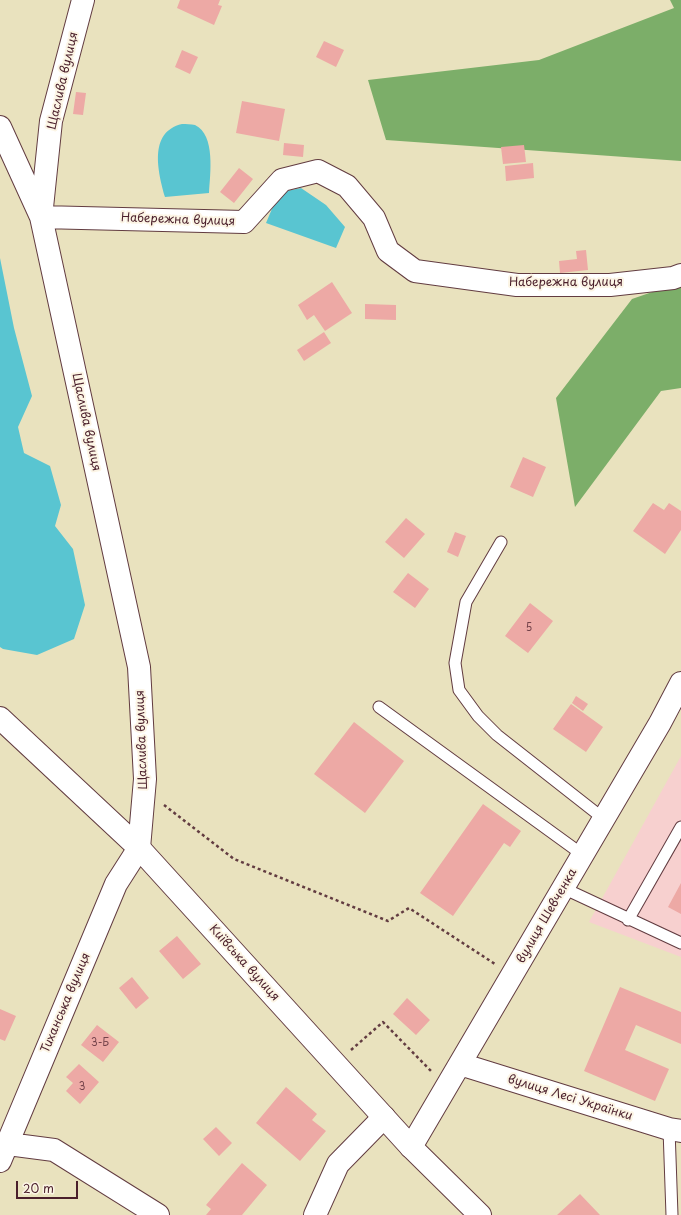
<!DOCTYPE html>
<html>
<head>
<meta charset="utf-8">
<style>
  body { margin:0 }
  #map { position:relative; width:681px; height:1215px; overflow:hidden; background:#e9e2be; font-family:"Playpen Sans",sans-serif }
  canvas { display:block }
  .scale { position:absolute; left:16px; top:1181px; width:62px; height:18px; box-sizing:border-box; border:2px solid #4a1f2b; border-top:0; padding-left:5px; font-size:12px; line-height:14px; white-space:nowrap; color:#4a1f2b; -webkit-text-stroke:3px #fcf5e5; paint-order:stroke }
</style>
</head>
<body>
<div id="map">
<canvas width="681" height="1215"></canvas>
<div class="scale">20 m</div>
</div>
<script>
const g = document.querySelector('canvas').getContext('2d');
g.lineJoin = 'round';
function paint(path, color) {
  g.fillStyle = color;
  g.fill(path, 'evenodd');
}
function trace(path, color, width, dash) {
  g.strokeStyle = color;
  g.lineWidth = width;
  g.lineCap = dash ? 'butt' : 'round';
  g.setLineDash(dash || []);
  g.stroke(path);
}
function label(font, color, halo, rows, align = 'center') {
  g.font = font + ' "Playpen Sans",sans-serif';
  g.lineWidth = 4;
  g.setLineDash([]);
  g.textBaseline = 'middle';
  g.strokeStyle = halo;
  g.fillStyle = color;
  for (const [text, x, y, turn = 0] of rows) {
    g.save();
    g.translate(x, y);
    g.rotate((+turn || 0) * Math.PI / 180);
    g.textAlign = isNaN(turn) ? turn : align;
    if (halo) g.strokeText(text, 0, 0);
    g.fillText(text, 0, 0);
    g.restore();
  }
}
paint(new Path2D(`
  M 681,756 L 681,957 L 589,922 Z`), '#f7d0cf');
paint(new Path2D(`
  M 670,0 L 681,0 L 681,161 L 386,140 L 368,80 L 539,60 L 674,8 Z
  M 681,282 L 681,388 L 661,391 L 575,507 L 556,398 L 632,299 Z`), '#7cae69');
paint(new Path2D(`
  M 182,124 C 186,124 191,124 195,125 C 216,135 210,175 209,193 L 165,197 C 158,172 148,132 182,124 Z
  M 301,188 L 326,205 L 345,227 L 336,248 L 266,223 L 274,204 L 282,192 Z
  M 0,258 L 14,328 L 32,396 L 18,427 L 24,453 L 50,466 L 61,505 L 55,526 L 73,549 L 85,605 L 74,639 L 37,655 L 3,649 L 0,647 Z`), '#59c5d1');
paint(new Path2D(`
  M 180,0 L 220,0 L 218,5 L 222,6 L 214,25 L 177,8 Z
  M 324,41 L 344,50 L 336,67 L 316,57 Z
  M 182,50 L 198,57 L 190,74 L 175,67 Z
  M 76,92 L 86,93 L 83,115 L 73,114 Z
  M 242,101 L 285,109 L 279,141 L 236,133 Z
  M 284,143 L 304,145 L 303,157 L 283,155 Z
  M 524,145 L 526,162 L 503,164 L 501,147 Z
  M 533,163 L 534,178 L 506,181 L 505,166 Z
  M 239,168 L 253,179 L 234,203 L 220,192 Z
  M 586,250 L 588,270 L 560,273 L 559,261 L 577,259 L 576,251 Z
  M 332,282 L 352,313 L 325,331 L 314,315 L 307,320 L 298,305 Z
  M 365,304 L 396,305 L 396,320 L 365,319 Z
  M 324,332 L 331,343 L 304,361 L 297,350 Z
  M 523,457 L 546,467 L 533,497 L 510,487 Z
  M 653,503 L 664,510 L 669,503 L 681,511 L 681,530 L 665,554 L 633,531 Z
  M 406,518 L 425,534 L 404,558 L 385,542 Z
  M 455,532 L 466,536 L 458,557 L 447,552 Z
  M 408,573 L 429,589 L 415,608 L 393,592 Z
  M 530,603 L 553,621 L 528,653 L 505,636 Z
  M 576,696 L 588,704 L 583,711 L 572,703 Z
  M 571,704 L 603,727 L 586,752 L 553,729 Z
  M 354,722 L 404,761 L 365,813 L 314,774 Z
  M 483,804 L 521,831 L 510,847 L 504,843 L 453,916 L 420,893 Z
  M 681,883 L 681,914 L 668,907 Z
  M 177,936 L 201,964 L 183,979 L 159,951 Z
  M 132,977 L 149,998 L 136,1009 L 119,988 Z
  M 620,987 L 681,1012 L 681,1044 L 636,1025 L 625,1050 L 669,1069 L 655,1101 L 584,1071 Z
  M 407,998 L 430,1020 L 416,1035 L 393,1014 Z
  M 0,1009 L 16,1016 L 5,1041 L 0,1039 Z
  M 97,1025 L 119,1042 L 103,1062 L 81,1045 Z
  M 79,1064 L 99,1082 L 80,1104 L 66,1091 L 73,1083 L 66,1077 Z
  M 286,1087 L 317,1114 L 312,1120 L 326,1131 L 300,1161 L 256,1123 Z
  M 216,1127 L 232,1143 L 219,1156 L 203,1139 Z
  M 242,1163 L 267,1185 L 242,1215 L 206,1215 L 211,1209 L 206,1205 Z
  M 580,1194 L 600,1215 L 557,1215 Z`), '#eda9a5');
const lane = new Path2D(`
  M 501,542 L 466,602 L 455,663 L 459,690 L 478,716 L 497,735 L 604,819
  M 379,707 L 583,855
  M 563,888 L 681,943
  M 628,920 L 681,827
  M 669,1129 L 672,1215`);
const street = new Path2D(`
  M 0,127 L 41,217 L 244,222 L 282,180 L 318,171 L 347,186 L 374,218 L 388,251 L 415,271 L 517,285 L 610,285 L 673,278 L 681,275
  M 460,1064 L 669,1129 L 681,1131
  M 8,1144 L 54,1150 L 158,1215
  M 411,1147 L 660,723 L 681,683
  M 0,1161 L 116,884 L 139,848 L 145,779 L 139,667 L 41,217 L 51,121 L 83,0
  M 315,1215 L 338,1164 L 384,1117`);
const secondary = new Path2D(`
  M 0,718 L 139,848 L 411,1147 L 480,1215`);
trace(lane, '#623c41', 13);
trace(street, '#623c41', 24);
trace(secondary, '#623c41', 24);
trace(new Path2D(`
  M 164,805 L 234,859 L 388,921 L 409,908 L 495,964
  M 351,1050 L 383,1022 L 431,1071`), '#623c41', 2.5, [3, 3]);
trace(lane, '#fff', 11);
trace(street, '#fff', 22);
trace(secondary, '#fff', 22);
label('10px', '#73424a', null, [
  ["5",529,628],
  ["3-Б",100,1043],
  ["3",82,1087]
]);
label('12px', '#4a1f2b', '#fcf5e5', [
  ["Щаслива вулиця",63,81,-77],
  ["Набережна вулиця",178,220,2],
  ["Набережна вулиця",566,283],
  ["Щаслива вулиця",86,422,78],
  ["Щаслива вулиця",142,740,-92],
  ["вулиця Шевченка",547,916,-60],
  ["Київська вулиця",244,963,48],
  ["Тиханська вулиця",66,1003,-67],
  ["вулиця Лесі Українки",570,1098,17]
]);
</script>
</body>
</html>
